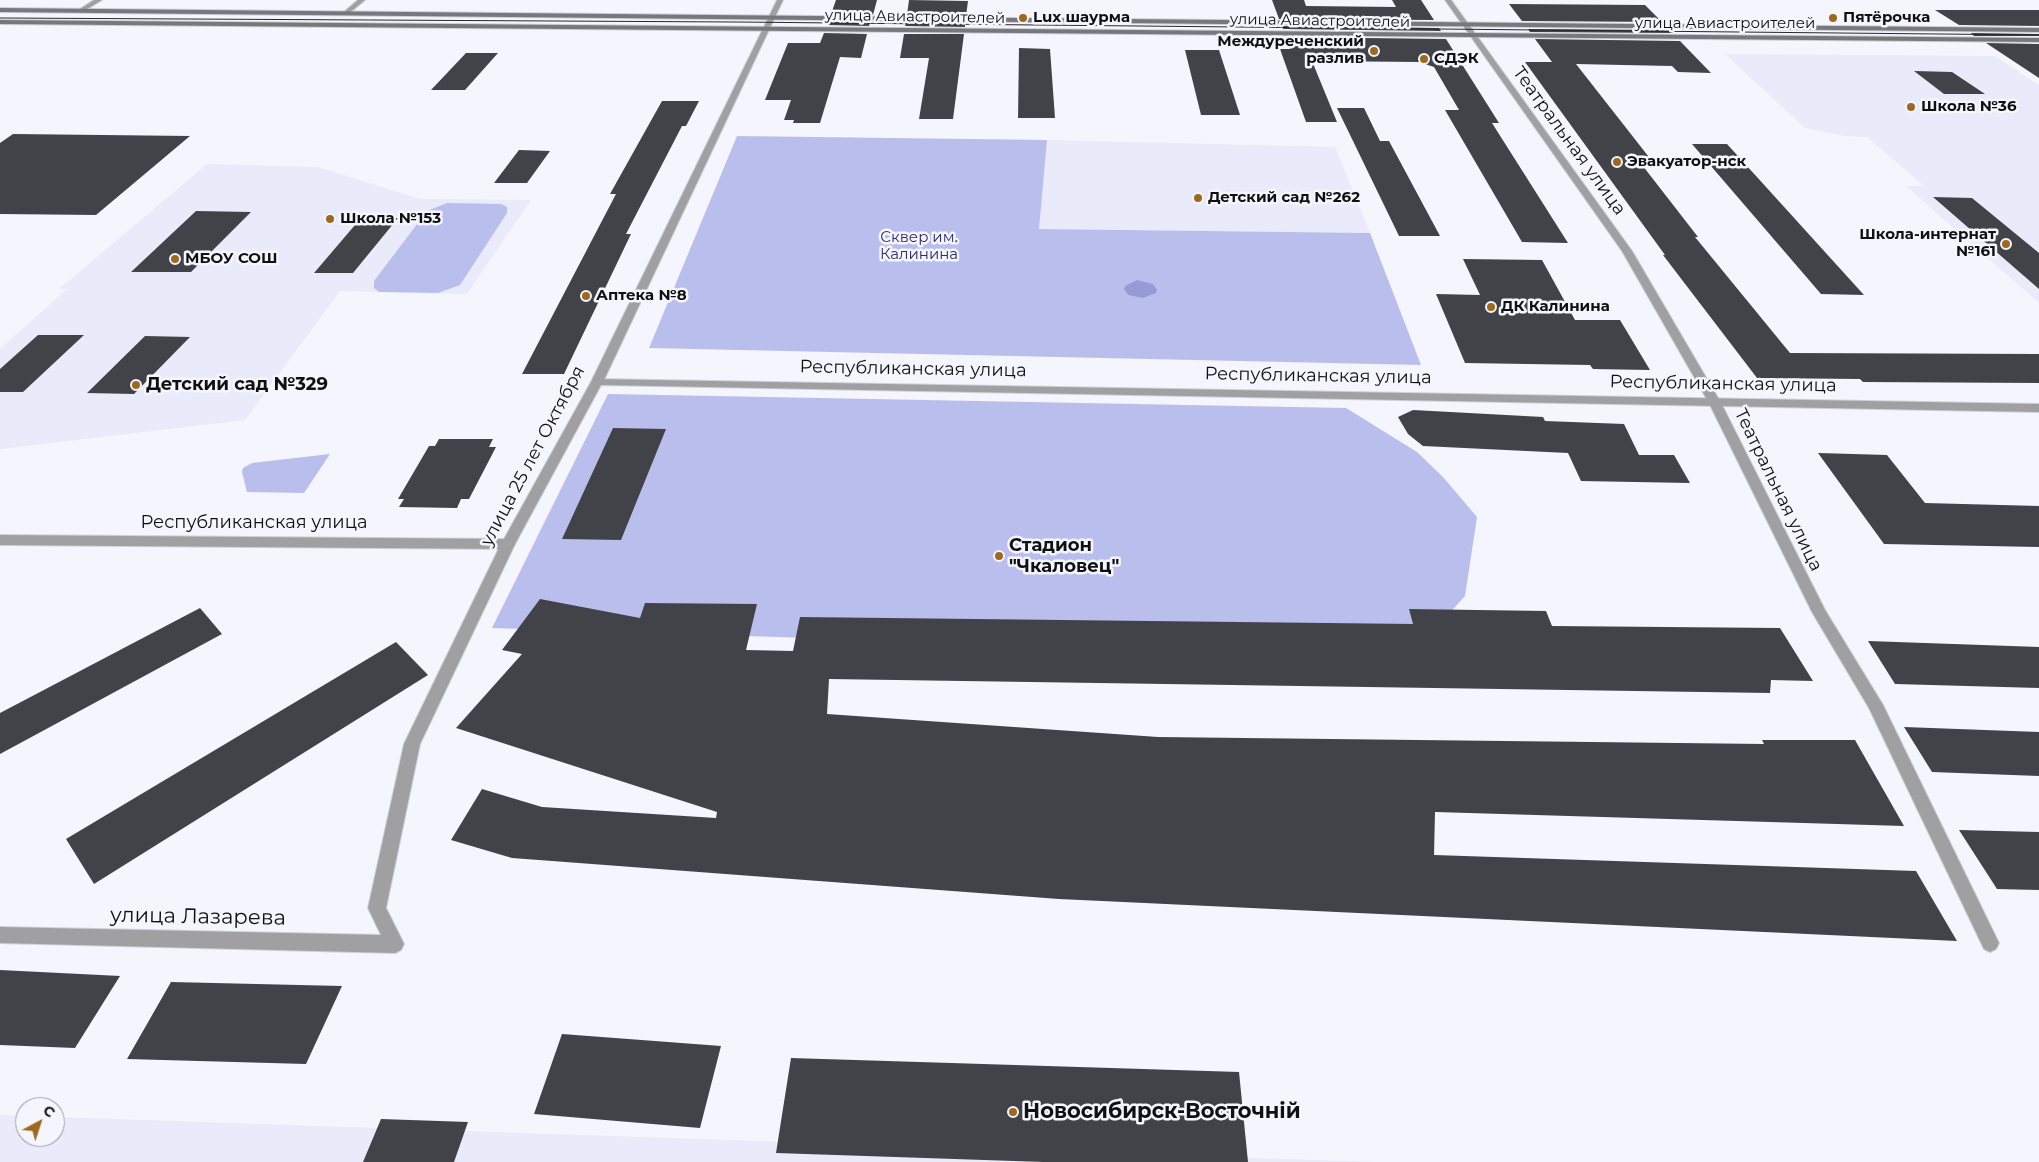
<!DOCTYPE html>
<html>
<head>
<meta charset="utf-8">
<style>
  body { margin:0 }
  #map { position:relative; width:2039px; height:1162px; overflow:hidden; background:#f4f5fd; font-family:Montserrat,sans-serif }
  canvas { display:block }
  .north { position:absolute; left:15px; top:1097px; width:50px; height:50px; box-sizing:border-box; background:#f4f5fd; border:1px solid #98999f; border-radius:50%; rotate:40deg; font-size:14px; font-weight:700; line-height:20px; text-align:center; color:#0f1012 }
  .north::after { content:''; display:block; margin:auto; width:18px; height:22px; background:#9d6920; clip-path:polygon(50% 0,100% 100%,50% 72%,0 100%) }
</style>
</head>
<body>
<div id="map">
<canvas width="2039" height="1162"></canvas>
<div class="north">С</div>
</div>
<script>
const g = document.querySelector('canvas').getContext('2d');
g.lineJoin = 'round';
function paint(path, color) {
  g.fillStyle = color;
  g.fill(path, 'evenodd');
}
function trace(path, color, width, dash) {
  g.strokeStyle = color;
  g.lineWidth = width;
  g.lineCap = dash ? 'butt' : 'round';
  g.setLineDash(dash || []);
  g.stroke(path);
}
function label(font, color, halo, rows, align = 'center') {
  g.font = font + ' Montserrat,sans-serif';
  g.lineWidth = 5;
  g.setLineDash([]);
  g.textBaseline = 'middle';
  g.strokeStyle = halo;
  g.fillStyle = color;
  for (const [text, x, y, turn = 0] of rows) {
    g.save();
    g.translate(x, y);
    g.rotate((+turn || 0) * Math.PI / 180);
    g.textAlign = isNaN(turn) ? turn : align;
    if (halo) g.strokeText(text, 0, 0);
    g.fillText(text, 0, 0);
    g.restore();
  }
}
paint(new Path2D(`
  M 1725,54 L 1995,56 L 2039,85 L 2039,303 L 1906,186 L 1924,186 L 1867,137 L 1844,136 L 1805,128 Z
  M 1047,140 L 1335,147 L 1370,233 L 1038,229 Z
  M 207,164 L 318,167 L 420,199 L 531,200 L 467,294 L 340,291 L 245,420 L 0,449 L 0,349 L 67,289 L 59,289 Z
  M 0,1115 L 25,1116 L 25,1137 L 55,1137 L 55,1117 L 1374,1162 L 0,1162 Z`), '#e9eafa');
paint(new Path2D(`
  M 737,136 L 1047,140 L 1039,229 L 1370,233 L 1421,365 L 649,348 Z
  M 447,203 L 501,204 L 507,207 L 507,213 L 460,285 L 438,293 L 379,292 L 374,288 L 374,281 L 427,211 Z
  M 608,394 L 1346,408 L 1417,452 L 1443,477 L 1477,517 L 1465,596 L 1410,657 L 492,628 Z
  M 330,454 L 304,493 L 247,492 L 242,472 L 243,468 L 252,463 Z`), '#babeec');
paint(new Path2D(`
  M 1137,280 L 1153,284 L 1157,290 L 1156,293 L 1143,298 L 1128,295 L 1124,289 L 1125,286 Z`), '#979bd5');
paint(new Path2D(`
  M 836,0 L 877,0 L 873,15 L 831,14 Z
  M 909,0 L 968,1 L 966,16 L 907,15 Z
  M 1272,0 L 1304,0 L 1306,6 L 1396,7 L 1392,0 L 1421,0 L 1434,20 L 1279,19 Z
  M 1509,4 L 1645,5 L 1662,22 L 1522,21 Z
  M 1935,10 L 2039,10 L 2039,26 L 1959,25 Z
  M 828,22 L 870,22 L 869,26 L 827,25 Z
  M 906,23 L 965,23 L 965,27 L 905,26 Z
  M 1282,26 L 1439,28 L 1441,31 L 1283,29 Z
  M 1528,29 L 1670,30 L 1673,33 L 1530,32 Z
  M 824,33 L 867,34 L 861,58 L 840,57 L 820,123 L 793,123 L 794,120 L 784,120 L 791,100 L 765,100 L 788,43 L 820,43 Z
  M 1971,33 L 2039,34 L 2039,36 L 1974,36 Z
  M 904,34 L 964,34 L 953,119 L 919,119 L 929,58 L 900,58 Z
  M 1286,37 L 1446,39 L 1499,123 L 1492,123 L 1568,243 L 1522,242 L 1445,110 L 1459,110 L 1434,67 L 1419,62 L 1312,61 L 1337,122 L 1306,122 L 1280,49 L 1290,49 Z
  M 1535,39 L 1680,41 L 1711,73 L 1678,72 L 1672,66 L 1576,64 L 1652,161 L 1639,161 L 1698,237 L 1695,237 L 1790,353 L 2039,354 L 2039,383 L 1863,382 L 1860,379 L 1757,378 L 1663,255 L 1665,255 L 1525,62 L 1552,62 Z
  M 1986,43 L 2039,44 L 2039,78 Z
  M 1019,48 L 1050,49 L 1055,118 L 1018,118 Z
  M 1185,50 L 1219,50 L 1240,115 L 1201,115 Z
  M 466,53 L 498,53 L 465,90 L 431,90 Z
  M 1914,71 L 1952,72 L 1985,94 L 1944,94 Z
  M 662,101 L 699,101 L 686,126 L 682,126 L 626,234 L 631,234 L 564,374 L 522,374 L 616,194 L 610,194 Z
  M 1337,108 L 1364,108 L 1380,141 L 1389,141 L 1440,236 L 1399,236 Z
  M 13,134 L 190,136 L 96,215 L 0,214 L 0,143 Z
  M 1692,144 L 1727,144 L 1864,295 L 1821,294 Z
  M 519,150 L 550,151 L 527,183 L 494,183 Z
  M 1933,197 L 1972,198 L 2039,253 L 2039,289 Z
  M 196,211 L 251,212 L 191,272 L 131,272 Z
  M 361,218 L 398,218 L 353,273 L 314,273 Z
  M 1463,259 L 1542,260 L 1575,320 L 1620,320 L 1650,370 L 1593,369 L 1590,365 L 1465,363 L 1436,294 L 1480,295 Z
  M 38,335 L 84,335 L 23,392 L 0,392 L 0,369 Z
  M 145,336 L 190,337 L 134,394 L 87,393 Z
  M 1413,410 L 1543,417 L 1545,421 L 1624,424 L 1639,455 L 1674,455 L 1690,483 L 1581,481 L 1568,453 L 1423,446 L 1408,434 L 1398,417 Z
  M 613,428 L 666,429 L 621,540 L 562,539 Z
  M 439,439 L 493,439 L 489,447 L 496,447 L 469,499 L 461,499 L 457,508 L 399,507 L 404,499 L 398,499 L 429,446 L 435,446 Z
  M 1818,453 L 1887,455 L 1925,503 L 2039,506 L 2039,547 L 1884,544 Z
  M 540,599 L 640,618 L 645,603 L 757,604 L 746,650 L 793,651 L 800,617 L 1413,624 L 1409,609 L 1546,611 L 1552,626 L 1780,628 L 1813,681 L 1771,680 L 1770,693 L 829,679 L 827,714 L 1158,737 L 1764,744 L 1762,740 L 1855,740 L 1904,826 L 1435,812 L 1434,855 L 1916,871 L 1957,941 L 1059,899 L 512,858 L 451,840 L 482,789 L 542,807 L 716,818 L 717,812 L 456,728 L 522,654 L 502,650 Z
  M 200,608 L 222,634 L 0,754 L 0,713 Z
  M 1868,641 L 2039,647 L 2039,688 L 1895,684 Z
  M 396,642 L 428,675 L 94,884 L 66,839 Z
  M 1904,727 L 2039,732 L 2039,776 L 1932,772 Z
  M 1959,830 L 2039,832 L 2039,890 L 1997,889 Z
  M 0,970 L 120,976 L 75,1048 L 0,1045 Z
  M 171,982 L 342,986 L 306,1064 L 127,1059 Z
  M 562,1034 L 721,1046 L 700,1128 L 534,1114 Z
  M 791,1058 L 1239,1072 L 1248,1162 L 1044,1162 L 776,1153 Z
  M 381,1119 L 468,1122 L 454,1162 L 363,1162 Z`), '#424349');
const minor = new Path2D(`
  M 94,0 L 102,0 L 84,11 L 80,11 L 80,9 Z
  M 358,0 L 365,0 L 348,14 L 344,14 L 344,12 Z
  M 777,0 L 783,0 L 603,382 L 601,384 L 593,384 L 591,382 Z
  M 1445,0 L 1451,0 L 1632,251 L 1721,403 L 1825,610 L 1883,705 L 1996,937 L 1999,943 L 1996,949 L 1990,952 L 1984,949 L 1869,708 L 1812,612 L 1709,403 L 1622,251 Z
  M 508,539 L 513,541 L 515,544 L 420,744 L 386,908 L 404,944 L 401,950 L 395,953 L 0,943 L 0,927 L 381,935 L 368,908 L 404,744 L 501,544 L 503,541 Z`);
const tertiary = new Path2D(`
  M 597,379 L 2039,404 L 2039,412 L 601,385 L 515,544 L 513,547 L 508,549 L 0,545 L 0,535 L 504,539 L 591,382 Z`);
const secondary = new Path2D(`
  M 0,8 L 2039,28 L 2039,32 L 0,12 Z
  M 0,20 L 2039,38 L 2039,42 L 0,24 Z`);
trace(minor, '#cfd0d7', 2);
trace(tertiary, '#cfd0d7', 2);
trace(secondary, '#cfd0d7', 2);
paint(minor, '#a0a0a3');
paint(tertiary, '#a0a0a3');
paint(secondary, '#77777c');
trace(new Path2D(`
  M 0,18 L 737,22 L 2039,35`), '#26272a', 1);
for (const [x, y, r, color] of [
  [1023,18,5,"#9d6920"],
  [1833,18,5,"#9d6920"],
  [1374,51,5,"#9d6920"],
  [1424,59,5,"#9d6920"],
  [1911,107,5,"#9d6920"],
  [1617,162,5,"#9d6920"],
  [1198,198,5,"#9d6920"],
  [330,219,5,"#9d6920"],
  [2006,244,5,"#9d6920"],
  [175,259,5,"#9d6920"],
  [586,296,5,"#9d6920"],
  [1491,307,5,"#9d6920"],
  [136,385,5,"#9d6920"],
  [999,556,5,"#9d6920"],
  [1013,1112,5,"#9d6920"]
]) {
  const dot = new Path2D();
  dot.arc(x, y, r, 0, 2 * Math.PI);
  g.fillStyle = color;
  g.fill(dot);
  trace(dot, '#f4f5fd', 2);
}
label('15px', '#0f1012', '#f4f5fd', [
  ["улица Авиастроителей",915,17,1],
  ["улица Авиастроителей",1320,21,1],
  ["улица Авиастроителей",1725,24]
]);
label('bold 15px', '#0f1012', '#f4f5fd', [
  ["Lux шаурма",1033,18],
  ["Пятёрочка",1843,18],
  ["Междуреченский",1364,42,"right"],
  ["разлив",1364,59,"right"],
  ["СДЭК",1434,59],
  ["Школа №36",1921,107],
  ["Эвакуатор-нск",1627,162],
  ["Детский сад №262",1208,198],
  ["Школа №153",340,219],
  ["Школа-интернат",1996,235,"right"],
  ["№161",1996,252,"right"],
  ["МБОУ СОШ",185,259],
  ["Аптека №8",596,296],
  ["ДК Калинина",1501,307]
], 'left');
label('15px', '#2e2a6e', '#f4f5fd', [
  ["Сквер им.",919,238],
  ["Калинина",919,255]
]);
label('18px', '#0f1012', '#f4f5fd', [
  ["Театральная улица",1569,141,54],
  ["Республиканская улица",913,369,1],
  ["Республиканская улица",1318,376,1],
  ["Республиканская улица",1723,384,1],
  ["улица 25 лет Октября",533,456,-62],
  ["Театральная улица",1778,490,64],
  ["Республиканская улица",254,523]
]);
label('bold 18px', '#0f1012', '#f4f5fd', [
  ["Детский сад №329",146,385],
  ["Стадион",1009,546],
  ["\"Чкаловец\"",1009,567]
], 'left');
label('21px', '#0f1012', '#f4f5fd', [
  ["улица Лазарева",198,917,1]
]);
label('bold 21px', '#0f1012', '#f4f5fd', [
  ["Новосибирск-Восточній",1023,1112]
], 'left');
</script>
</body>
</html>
